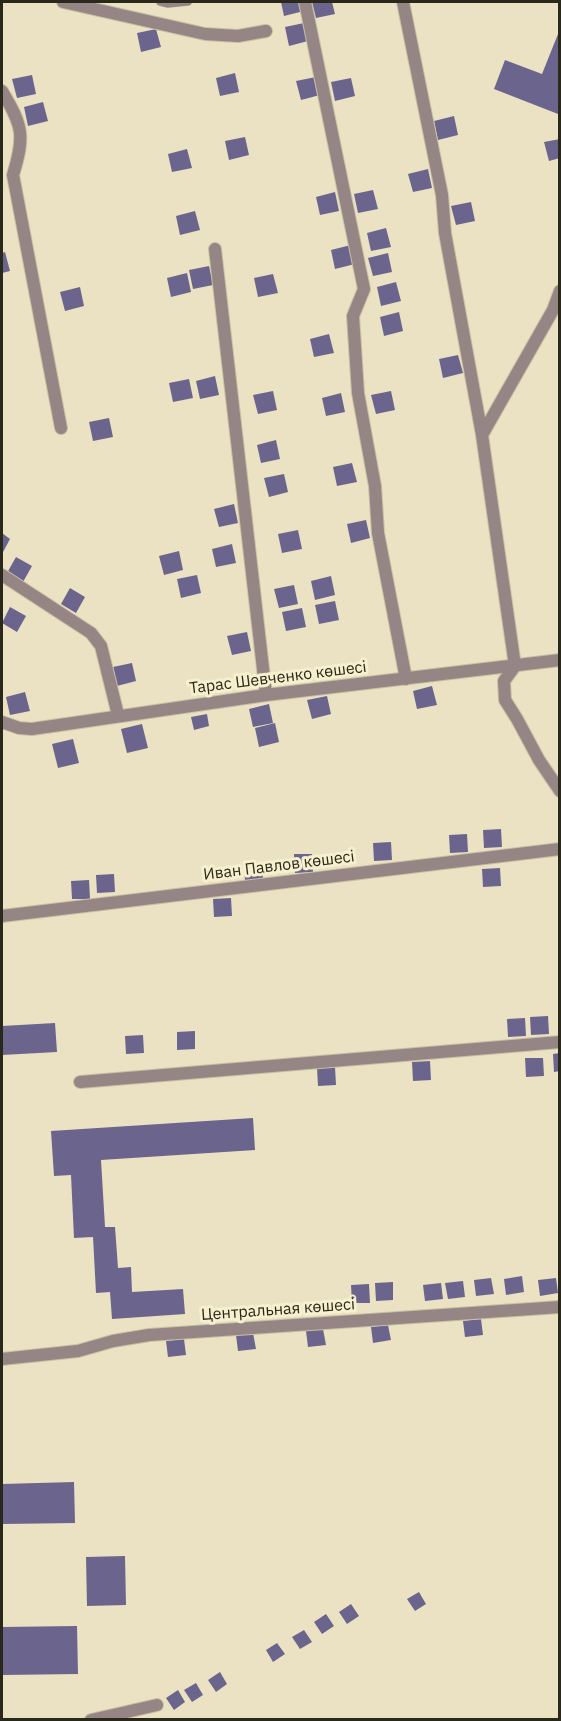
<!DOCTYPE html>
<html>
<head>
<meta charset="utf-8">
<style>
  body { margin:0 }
  #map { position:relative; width:561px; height:1721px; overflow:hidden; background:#eae2c2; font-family:"IBM Plex Sans",sans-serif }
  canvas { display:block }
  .frame { position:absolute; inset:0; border:3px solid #2a271b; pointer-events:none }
</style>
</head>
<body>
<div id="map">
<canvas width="561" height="1721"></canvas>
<div class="frame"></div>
</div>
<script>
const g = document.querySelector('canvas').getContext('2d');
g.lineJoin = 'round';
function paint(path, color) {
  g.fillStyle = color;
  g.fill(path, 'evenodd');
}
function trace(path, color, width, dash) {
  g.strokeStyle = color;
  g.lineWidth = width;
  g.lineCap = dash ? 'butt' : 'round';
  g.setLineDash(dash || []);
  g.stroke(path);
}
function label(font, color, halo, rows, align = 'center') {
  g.font = font + ' "IBM Plex Sans",sans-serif';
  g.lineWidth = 6;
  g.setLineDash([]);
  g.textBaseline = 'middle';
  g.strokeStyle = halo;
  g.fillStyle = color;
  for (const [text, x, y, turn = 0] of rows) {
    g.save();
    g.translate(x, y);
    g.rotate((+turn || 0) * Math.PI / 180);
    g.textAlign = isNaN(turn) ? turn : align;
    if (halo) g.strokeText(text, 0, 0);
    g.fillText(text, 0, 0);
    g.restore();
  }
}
paint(new Path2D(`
  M 281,2 L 302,2 L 304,11 L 284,16 Z
  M 312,2 L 332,2 L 335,14 L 316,18 Z
  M 304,23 L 308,41 L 289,46 L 285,27 Z
  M 156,29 L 161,47 L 141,52 L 137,33 Z
  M 560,29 L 558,114 L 494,89 L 505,60 L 542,74 Z
  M 235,73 L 239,92 L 220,96 L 216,78 Z
  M 32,75 L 36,94 L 17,98 L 12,79 Z
  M 316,77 L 320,95 L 301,100 L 296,81 Z
  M 351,78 L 355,96 L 335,101 L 331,82 Z
  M 43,102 L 48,121 L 28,126 L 24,107 Z
  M 454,116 L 458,135 L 438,140 L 434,121 Z
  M 245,137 L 249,155 L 229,160 L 225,141 Z
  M 560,139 L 560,158 L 549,161 L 544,142 Z
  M 187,149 L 192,168 L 172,172 L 168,154 Z
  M 428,169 L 432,188 L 413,192 L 408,174 Z
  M 373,190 L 378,209 L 358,213 L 354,194 Z
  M 335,192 L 339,211 L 320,215 L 316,197 Z
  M 471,202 L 475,221 L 456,225 L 451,206 Z
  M 195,211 L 200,230 L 180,235 L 176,216 Z
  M 386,228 L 391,247 L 371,251 L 367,233 Z
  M 351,245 L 355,264 L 335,269 L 331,250 Z
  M 5,252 L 10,271 L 2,273 L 2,253 Z
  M 388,253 L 392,272 L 373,276 L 368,258 Z
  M 209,266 L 213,285 L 193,289 L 189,270 Z
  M 187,273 L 191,292 L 171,297 L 167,278 Z
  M 273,274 L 278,293 L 258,297 L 254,278 Z
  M 396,282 L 401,301 L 381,306 L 377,287 Z
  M 80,287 L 84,306 L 65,311 L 60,292 Z
  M 399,312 L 403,331 L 384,336 L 380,317 Z
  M 329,334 L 334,353 L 314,357 L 310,339 Z
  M 458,355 L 463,373 L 443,378 L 439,359 Z
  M 215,376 L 219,395 L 200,399 L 196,381 Z
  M 189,379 L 193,398 L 173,402 L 169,383 Z
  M 273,391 L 277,410 L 258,414 L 253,395 Z
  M 391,391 L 395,410 L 376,414 L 371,395 Z
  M 341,393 L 345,412 L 326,416 L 322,398 Z
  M 109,418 L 113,437 L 93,441 L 89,422 Z
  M 276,440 L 280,459 L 261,463 L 257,445 Z
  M 352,463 L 357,482 L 337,486 L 333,467 Z
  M 284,474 L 288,492 L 269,497 L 264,478 Z
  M 234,504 L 238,523 L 219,527 L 214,509 Z
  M 366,520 L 370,538 L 351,543 L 347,524 Z
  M 298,530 L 302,549 L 282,553 L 278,534 Z
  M 2,533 L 10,539 L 2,554 Z
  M 232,544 L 236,563 L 216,567 L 212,549 Z
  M 179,551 L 183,570 L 164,575 L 159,556 Z
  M 16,557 L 32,566 L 23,582 L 7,573 Z
  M 197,575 L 201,593 L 181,598 L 177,579 Z
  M 331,576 L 335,595 L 315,600 L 311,581 Z
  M 294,585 L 298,604 L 279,608 L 274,589 Z
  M 70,588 L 85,597 L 76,613 L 61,604 Z
  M 335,601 L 339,620 L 319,624 L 315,605 Z
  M 10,607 L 26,616 L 17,632 L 2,623 Z
  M 302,608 L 306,627 L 286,631 L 282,612 Z
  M 247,632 L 251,651 L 232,655 L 227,636 Z
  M 132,663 L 136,681 L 117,686 L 113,667 Z
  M 432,686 L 437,705 L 417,709 L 413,691 Z
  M 25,692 L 30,711 L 10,715 L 6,697 Z
  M 327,696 L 331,714 L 312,719 L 307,700 Z
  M 269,704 L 273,723 L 253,727 L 249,709 Z
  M 207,714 L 209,726 L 194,730 L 191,717 Z
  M 275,723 L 279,742 L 259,747 L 255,728 Z
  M 142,724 L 148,748 L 127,753 L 121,729 Z
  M 73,739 L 79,763 L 58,768 L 52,744 Z
  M 501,829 L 502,847 L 484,848 L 483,830 Z
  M 467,834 L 468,852 L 450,853 L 449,835 Z
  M 391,842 L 392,860 L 374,861 L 373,843 Z
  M 294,854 L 312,854 L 313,872 L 295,873 Z
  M 262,862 L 263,880 L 245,881 L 244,863 Z
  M 500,868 L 501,886 L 483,887 L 482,869 Z
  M 114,874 L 115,892 L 97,893 L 96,875 Z
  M 89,880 L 90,899 L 72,899 L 71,881 Z
  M 231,898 L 232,916 L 214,917 L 213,899 Z
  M 548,1016 L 549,1034 L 531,1035 L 530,1017 Z
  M 525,1018 L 526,1036 L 508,1037 L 507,1019 Z
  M 55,1023 L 57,1052 L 2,1055 L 2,1026 Z
  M 195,1031 L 195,1049 L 177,1050 L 177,1032 Z
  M 143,1035 L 144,1053 L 126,1054 L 125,1036 Z
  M 560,1053 L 560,1071 L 554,1072 L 553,1054 Z
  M 525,1058 L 543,1058 L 544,1076 L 526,1077 Z
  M 430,1061 L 431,1080 L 413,1081 L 412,1062 Z
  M 335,1067 L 336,1085 L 318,1086 L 317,1068 Z
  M 253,1118 L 255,1150 L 101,1160 L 105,1227 L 115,1227 L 118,1268 L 131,1267 L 132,1292 L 183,1289 L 185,1314 L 112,1319 L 110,1292 L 96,1293 L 93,1237 L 74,1238 L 71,1175 L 54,1176 L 51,1131 Z
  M 522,1276 L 524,1292 L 506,1295 L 504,1279 Z
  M 491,1278 L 494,1294 L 476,1296 L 474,1280 Z
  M 556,1278 L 558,1293 L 540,1296 L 538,1280 Z
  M 463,1281 L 465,1297 L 448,1299 L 445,1283 Z
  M 393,1282 L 393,1300 L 376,1301 L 375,1283 Z
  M 441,1283 L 443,1299 L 425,1301 L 423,1285 Z
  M 369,1284 L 370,1303 L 352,1303 L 351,1285 Z
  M 481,1319 L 483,1335 L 465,1337 L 463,1321 Z
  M 388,1325 L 391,1340 L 373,1343 L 371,1327 Z
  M 323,1329 L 326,1345 L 308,1347 L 306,1331 Z
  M 253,1333 L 256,1349 L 238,1351 L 236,1335 Z
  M 184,1339 L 186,1355 L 168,1357 L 166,1341 Z
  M 74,1482 L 75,1523 L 2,1524 L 2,1484 Z
  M 125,1556 L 126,1605 L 87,1606 L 86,1557 Z
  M 419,1592 L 426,1604 L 415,1611 L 407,1599 Z
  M 351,1604 L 359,1616 L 347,1624 L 339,1612 Z
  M 326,1614 L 334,1626 L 322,1634 L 314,1622 Z
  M 77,1626 L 78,1674 L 2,1675 L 2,1627 Z
  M 304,1630 L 312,1642 L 300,1649 L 292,1637 Z
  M 277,1643 L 285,1654 L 273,1662 L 266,1650 Z
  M 220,1672 L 227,1684 L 216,1692 L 208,1680 Z
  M 196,1683 L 203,1695 L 192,1702 L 184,1690 Z
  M 178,1690 L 185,1702 L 174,1710 L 166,1698 Z`), '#6b658d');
const lane = new Path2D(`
  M 160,2 L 168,4 L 188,2`);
const street = new Path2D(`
  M 63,2 L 205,34 L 238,36 L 266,31
  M 305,2 L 364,289 L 353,316 L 358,393 L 375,486 L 378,533 L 406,679
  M 403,2 L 442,195 L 445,233 L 482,435 L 515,666 L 504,681 L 505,700 L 517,719 L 539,760 L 560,791
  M 2,91 C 23,126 25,136 13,175 L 61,428
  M 215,249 L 266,695
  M 482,435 L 553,310 L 560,291
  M 2,575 L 91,633 L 101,646 L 118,715
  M 2,722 L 19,728 L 32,729 L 266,695 L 560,660
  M 2,916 L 560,849
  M 80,1082 L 560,1042
  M 2,1359 L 78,1351 L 113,1341 L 149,1335 L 560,1307
  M 91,1720 L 157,1705`);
trace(lane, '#c7c0a4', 8);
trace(street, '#c7c0a4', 14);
trace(lane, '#958584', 7);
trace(street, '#958584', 12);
label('16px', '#2a271b', '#f7f0ce', [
  ["Тарас Шевченко көшесі",278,678,-7],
  ["Иван Павлов көшесі",279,866,-7],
  ["Центральная көшесі",278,1310,-4]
]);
</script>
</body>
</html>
